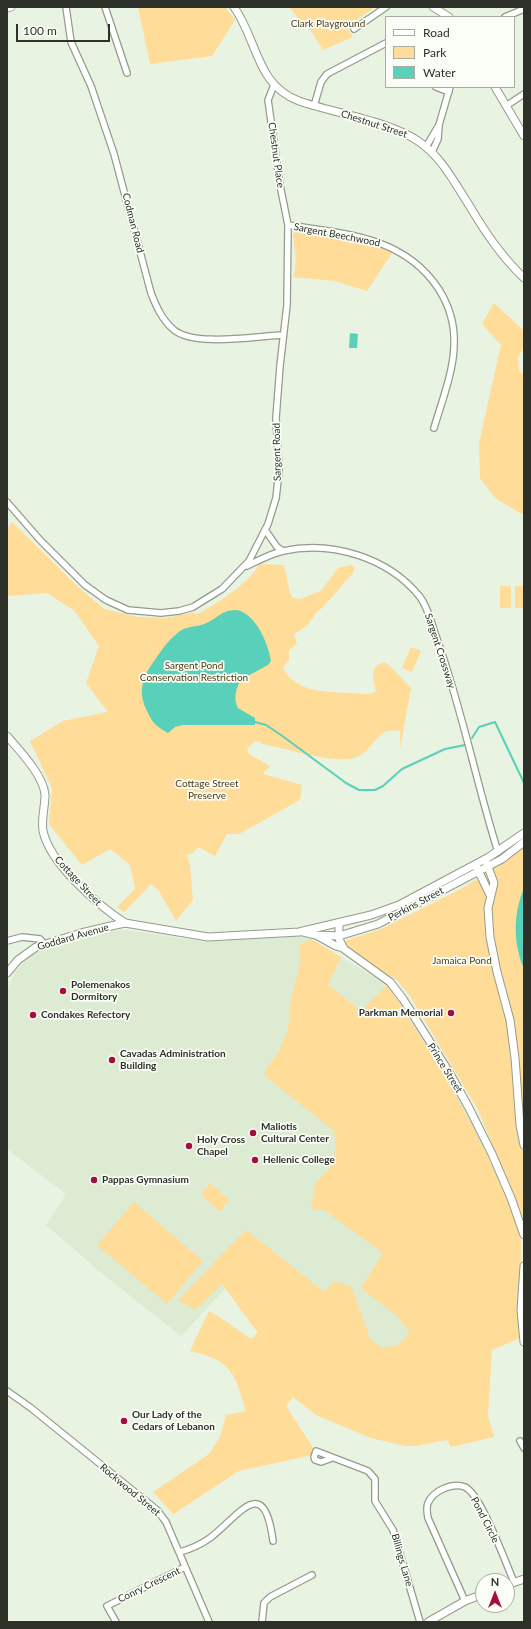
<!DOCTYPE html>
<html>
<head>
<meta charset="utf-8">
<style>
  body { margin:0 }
  #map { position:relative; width:531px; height:1629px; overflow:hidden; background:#e9f3e1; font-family:Lato,sans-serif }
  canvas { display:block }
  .frame { position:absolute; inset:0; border:8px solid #2d312a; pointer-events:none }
  .legend { position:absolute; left:385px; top:16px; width:130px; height:72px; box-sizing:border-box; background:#fafef7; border:1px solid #a8aca5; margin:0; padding:5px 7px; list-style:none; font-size:12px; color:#2d312a }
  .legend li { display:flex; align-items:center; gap:8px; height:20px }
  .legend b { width:20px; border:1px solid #a8aca5 }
  .north { position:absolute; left:475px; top:1573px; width:40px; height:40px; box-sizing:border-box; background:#fafef7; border:1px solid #a8aca5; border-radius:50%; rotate:0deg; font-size:11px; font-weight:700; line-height:16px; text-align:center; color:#2d312a }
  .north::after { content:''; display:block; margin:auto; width:14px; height:18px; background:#a60d3e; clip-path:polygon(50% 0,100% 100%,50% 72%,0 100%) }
  .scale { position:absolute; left:16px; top:24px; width:94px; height:18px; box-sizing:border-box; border:2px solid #2d312a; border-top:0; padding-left:5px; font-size:12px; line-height:14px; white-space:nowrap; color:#2d312a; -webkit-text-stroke:3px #fafef7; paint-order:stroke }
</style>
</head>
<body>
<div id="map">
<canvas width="531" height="1629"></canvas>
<div class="frame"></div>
<ul class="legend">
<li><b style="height:5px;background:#fff"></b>Road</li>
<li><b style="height:11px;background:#ffdc98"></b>Park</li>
<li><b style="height:11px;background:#59d0b9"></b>Water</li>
</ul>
<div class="north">N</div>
<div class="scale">100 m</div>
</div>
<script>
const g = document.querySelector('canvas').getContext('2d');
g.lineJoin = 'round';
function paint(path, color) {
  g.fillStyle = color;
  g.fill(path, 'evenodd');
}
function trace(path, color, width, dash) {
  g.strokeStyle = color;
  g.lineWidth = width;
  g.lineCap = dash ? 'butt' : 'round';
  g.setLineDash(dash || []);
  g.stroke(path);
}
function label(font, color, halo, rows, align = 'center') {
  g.font = font + ' Lato,sans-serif';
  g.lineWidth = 3.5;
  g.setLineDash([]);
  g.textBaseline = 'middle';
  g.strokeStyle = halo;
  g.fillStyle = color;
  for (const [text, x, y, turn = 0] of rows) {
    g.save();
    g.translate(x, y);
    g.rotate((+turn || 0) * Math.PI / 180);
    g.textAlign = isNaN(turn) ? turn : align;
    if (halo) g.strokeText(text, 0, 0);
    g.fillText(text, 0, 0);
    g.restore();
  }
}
paint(new Path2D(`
  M 126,930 L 207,942 L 293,935 L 311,939 L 388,985 L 436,1061 L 468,1115 L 495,1171 L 513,1219 L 364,1389 L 244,1269 L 181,1336 L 105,1276 L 46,1225 L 66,1194 L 7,1149 L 7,990 L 15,972 L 32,954 L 52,946 L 105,932 Z`), '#ddebd2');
paint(new Path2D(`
  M 138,7 L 225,7 L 235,20 L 212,56 L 150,64 Z
  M 289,7 L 375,7 L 346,27 L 353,37 L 323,50 L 305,21 L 301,22 Z
  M 298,230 C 330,236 362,239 392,253 L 367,291 L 335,281 L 294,277 L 296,260 L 293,234 Z
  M 494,303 L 524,331 L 524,347 L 518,357 L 519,371 L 524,375 L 524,511 L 522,514 L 495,498 L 480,478 L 479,443 L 501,345 L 482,324 Z
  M 12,522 L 75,584 L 104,609 L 138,617 L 166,618 L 194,612 L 195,615 C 212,608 253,580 259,564 L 284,565 L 290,593 L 293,598 L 300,599 L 321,591 L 338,568 L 350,565 L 355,567 L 353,573 L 323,607 L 315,614 L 307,626 L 294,634 L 297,644 L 289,650 L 289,660 L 283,668 C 295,693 329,692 351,693 C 360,693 368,696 376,691 C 373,679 369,667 384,662 L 388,664 L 411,688 L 400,749 L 400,731 C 375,725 375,752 354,758 C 335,764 284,748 263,744 L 259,741 L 254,742 L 247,749 L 249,754 L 270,766 L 263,774 L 302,785 L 300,800 L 239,834 L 227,834 L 215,856 L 198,847 L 193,853 L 187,855 L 190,865 L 193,900 L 176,921 L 159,891 L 151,884 L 124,912 L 117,907 L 135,889 L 130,865 L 110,849 L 82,865 L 49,824 L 52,788 L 30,741 L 63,721 L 108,712 L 86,683 L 99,646 L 75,611 L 47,593 L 7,596 L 7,530 Z
  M 500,586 L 511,586 L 511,608 L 500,608 Z
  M 515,586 L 524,586 L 524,608 L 515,608 Z
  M 411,647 L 421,651 L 412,672 L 402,668 Z
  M 524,847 L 524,1219 L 477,1108 L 410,996 L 397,980 L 350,952 L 345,945 L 345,941 L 381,929 L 461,889 L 506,861 Z
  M 311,939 L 341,957 L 328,985 L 361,1011 L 388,985 C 424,1042 460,1098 489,1160 C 502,1187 514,1212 521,1242 L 520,1338 L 492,1350 L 488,1416 L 494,1437 L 451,1447 L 447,1440 L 416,1446 L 405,1446 L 371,1438 L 316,1415 L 293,1397 L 286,1406 L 317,1454 L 239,1471 L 173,1514 L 153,1492 L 209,1454 L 220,1437 L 226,1415 L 246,1411 C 234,1371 232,1361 190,1351 L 209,1311 L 221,1318 L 251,1339 L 258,1333 L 222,1284 L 195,1310 L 178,1300 L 246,1230 L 324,1292 L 335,1281 L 352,1287 L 370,1339 L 381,1347 L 397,1346 L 410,1333 L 398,1317 L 361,1288 L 383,1253 L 324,1210 L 311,1208 L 315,1184 L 332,1165 L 336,1146 L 334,1131 L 264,1075 L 268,1066 L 277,1055 L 288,1030 L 291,998 L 299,969 L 300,945 Z
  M 210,1183 L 229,1200 L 220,1212 L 201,1194 Z
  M 134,1202 L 203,1261 L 167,1304 L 97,1245 Z`), '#ffdc98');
paint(new Path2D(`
  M 350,333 L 358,334 L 357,348 L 349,348 Z
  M 237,610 C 256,614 268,643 271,661 L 268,665 L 242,679 C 236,686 233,699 238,708 L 255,718 L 255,725 L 183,725 L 175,727 L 168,733 C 154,725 153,723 146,709 C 135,684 148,670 161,651 C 167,643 172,637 180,631 C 187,626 196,627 204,624 C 218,619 220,610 237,610 Z
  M 524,888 L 524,969 C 513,943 513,914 524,888 Z`), '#59d0b9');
trace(new Path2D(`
  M 255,722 L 266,725 L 281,735 L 346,783 L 359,790 L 375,790 L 383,786 L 402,769 L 445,749 L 465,745
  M 472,738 L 479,727 L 495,722 L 524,783`), '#59d0b9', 2);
const minor = new Path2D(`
  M 66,7 L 71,42 L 91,86 L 114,154 L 151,293 C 156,306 162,320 174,330 C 195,347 256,336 283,335
  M 105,7 L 127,73
  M 505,17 L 524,9
  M 354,29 L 386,7
  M 436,87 L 449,92
  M 314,106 L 321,82 L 327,74 L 386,43
  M 506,106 L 524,94
  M 426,147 L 439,125 L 450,87
  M 432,152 L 438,139 L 439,126
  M 288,225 C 345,234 403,236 438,288 C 449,305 455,325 454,345 C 454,370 441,404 434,428
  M 7,502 L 40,540 L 85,585 L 106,600 L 128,610 L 161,613 L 179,611 L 193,607 L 222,589 L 249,561 L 268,524 L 276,498 L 279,471 L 276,418 L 280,366 L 287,305 L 288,225 L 280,185 L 268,100 L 274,85
  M 266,531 L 277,547 L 283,551
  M 247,566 C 259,560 270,554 283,551 C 332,540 389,558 420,597 C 429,609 432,626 437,639 C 462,709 476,782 498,852
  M 7,941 L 22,937 L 40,939 L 44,944
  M 7,1391 L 31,1408 L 157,1510 L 166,1522 L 209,1622
  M 520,1441 L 524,1448
  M 332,1458 L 321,1462 L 315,1460 L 314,1457 L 316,1451 L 368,1471 L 375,1479 L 375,1501 L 393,1530 L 420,1622
  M 180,1552 C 191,1549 200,1545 210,1538 C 239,1516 264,1472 273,1541
  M 465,1601 L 428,1518 C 427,1513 426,1508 428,1503 C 433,1491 452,1482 465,1487 C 481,1494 506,1564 514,1582
  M 116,1622 L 107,1606 L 185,1567
  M 262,1622 L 264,1603 L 270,1597 L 312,1575`);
const tertiary = new Path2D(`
  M 234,7 C 258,41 256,85 299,101 C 334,113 389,121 418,141 C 441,156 454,182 469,205 C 485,232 501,256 524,278
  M 7,8 L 11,7
  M 7,736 C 19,750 44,776 45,795 C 45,807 41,819 43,831 C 50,864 98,905 125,923
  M 507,1585 L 524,1579
  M 428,1622 L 465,1601 L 483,1594`);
const secondary = new Path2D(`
  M 433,7 L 449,17
  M 495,87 L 524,136
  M 485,859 L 494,883 L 488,908 L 490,937 L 497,972 L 510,1020 L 515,1058 L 520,1125 L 524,1145
  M 477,868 L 490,895
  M 339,923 L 339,939 L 344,949 L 390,982 L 403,999 L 449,1072 L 469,1108 L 492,1154 L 511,1198 L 524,1235
  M 303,932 L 316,935 L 339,936 L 378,924 L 502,859 L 524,842
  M 316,935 L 336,946 L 343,948
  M 7,973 L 18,960 L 36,947 L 81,933 L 111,926 L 125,923 L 208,937 L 299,932 L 371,915 L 399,905 L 489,857 L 524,833
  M 524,1266 L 521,1310 L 524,1342`);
trace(minor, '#929c8a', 8);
trace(tertiary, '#929c8a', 9);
trace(secondary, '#929c8a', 9);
trace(minor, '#fff', 5.5);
trace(tertiary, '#fff', 7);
trace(secondary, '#fff', 7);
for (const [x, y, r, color] of [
  [63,991,4,"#a60d3e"],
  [451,1013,4,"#a60d3e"],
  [33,1015,4,"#a60d3e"],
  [112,1060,4,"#a60d3e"],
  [253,1133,4,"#a60d3e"],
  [189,1146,4,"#a60d3e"],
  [255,1160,4,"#a60d3e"],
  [94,1180,4,"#a60d3e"],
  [124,1421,4,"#a60d3e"]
]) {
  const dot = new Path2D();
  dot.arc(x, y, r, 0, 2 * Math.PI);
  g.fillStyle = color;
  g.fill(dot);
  trace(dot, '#fafef7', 1.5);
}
label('10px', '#4d3c18', '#fafef7', [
  ["Clark Playground",328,24],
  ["Sargent Pond",194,666],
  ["Conservation Restriction",194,678],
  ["Cottage Street",207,784],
  ["Preserve",207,796],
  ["Jamaica Pond",462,961]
]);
label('10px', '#2d312a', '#fafef7', [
  ["Chestnut Street",374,124,18],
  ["Chestnut Place",276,155,82],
  ["Codman Road",133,223,76],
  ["Sargent Beechwood",337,235,11],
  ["Sargent Road",277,452,-91],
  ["Sargent Crossway",440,651,72],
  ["Cottage Street",78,881,47],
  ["Perkins Street",416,904,-28],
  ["Goddard Avenue",73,937,-16],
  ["Prince Street",445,1068,58],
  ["Rockwood Street",130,1490,40],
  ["Pond Circle",485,1520,63],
  ["Billings Lane",402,1560,74],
  ["Conry Crescent",149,1585,-26]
]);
label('bold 10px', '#2d312a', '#fafef7', [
  ["Polemenakos",71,985],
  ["Dormitory",71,997],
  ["Parkman Memorial",443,1013,"right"],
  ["Condakes Refectory",41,1015],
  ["Cavadas Administration",120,1054],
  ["Building",120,1066],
  ["Maliotis",261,1127],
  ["Cultural Center",261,1139],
  ["Holy Cross",197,1140],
  ["Chapel",197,1152],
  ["Hellenic College",263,1160],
  ["Pappas Gymnasium",102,1180],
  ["Our Lady of the",132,1415],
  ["Cedars of Lebanon",132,1427]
], 'left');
</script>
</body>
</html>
